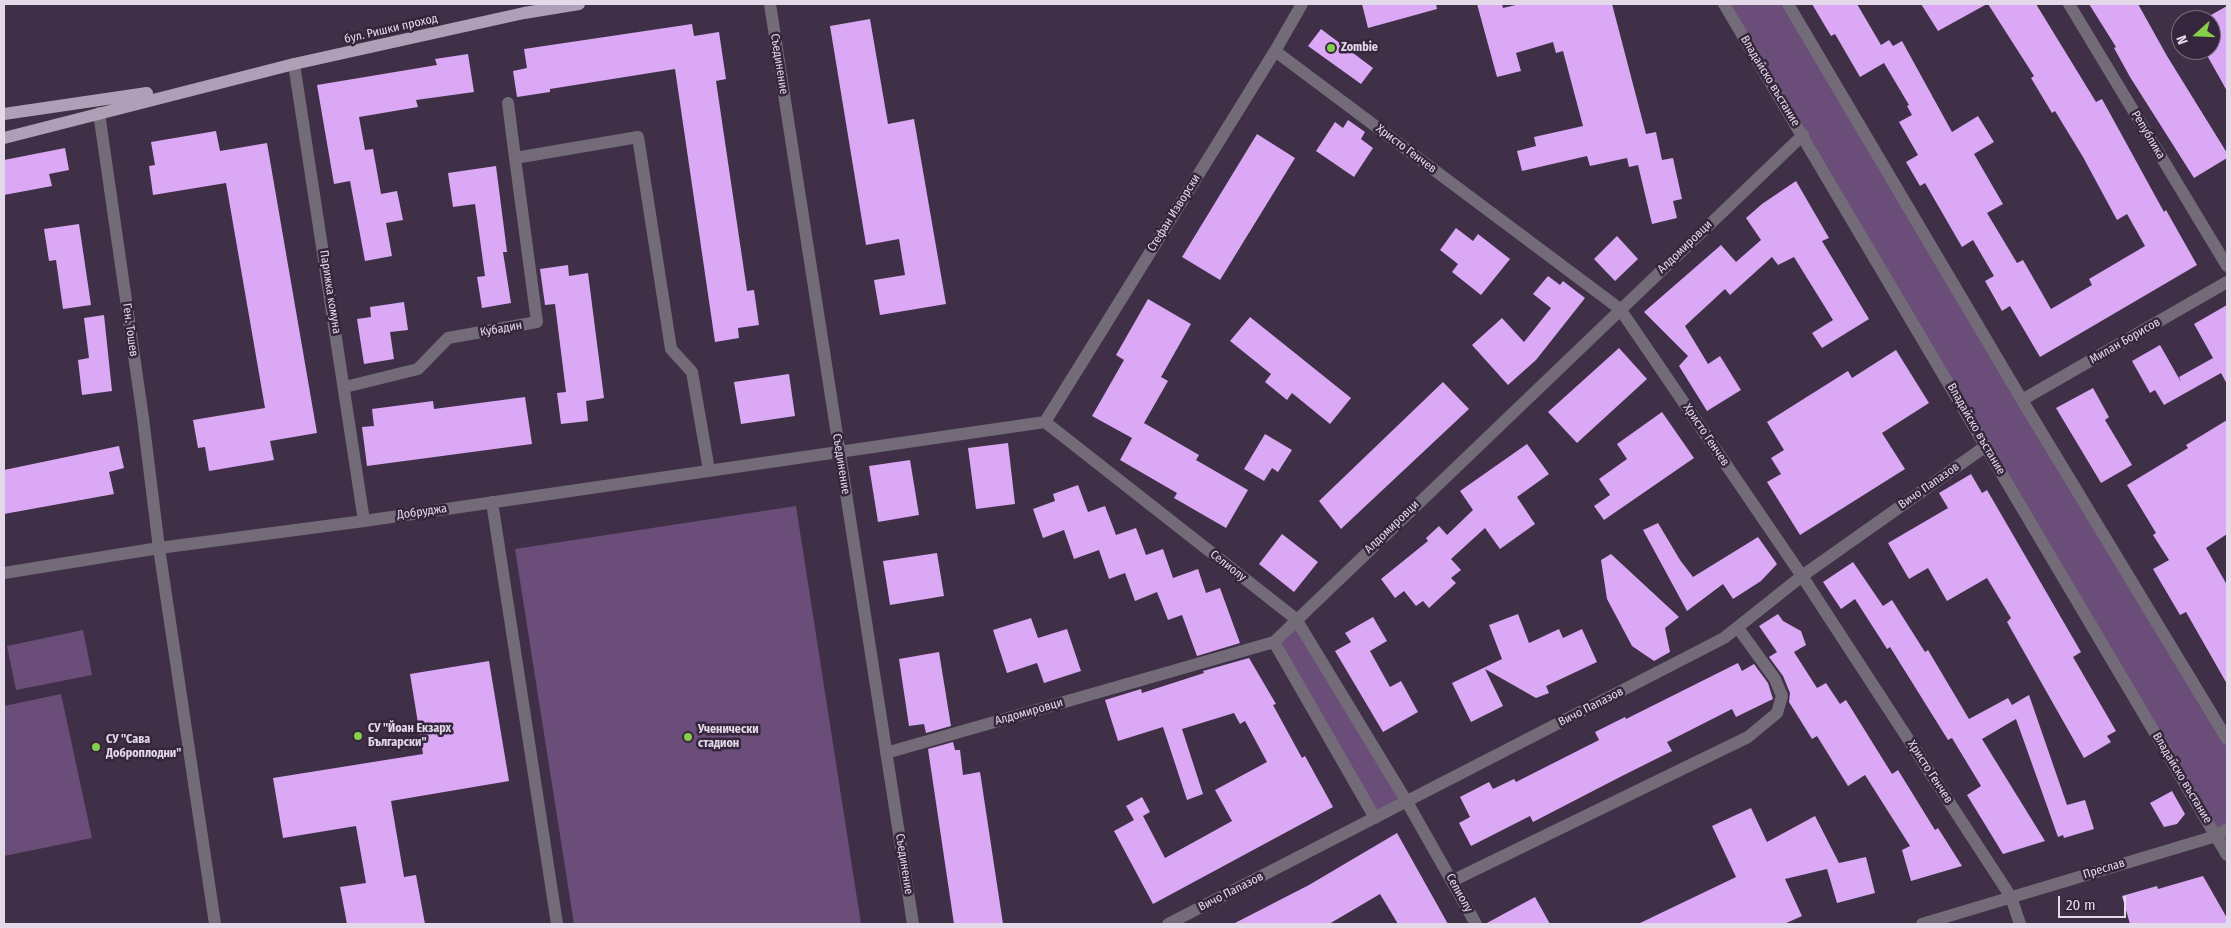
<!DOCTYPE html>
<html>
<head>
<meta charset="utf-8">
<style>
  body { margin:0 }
  #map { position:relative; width:2231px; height:928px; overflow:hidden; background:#3f3047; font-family:"Fira Sans Condensed",sans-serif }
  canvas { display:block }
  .frame { position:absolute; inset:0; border:5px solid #e3d9e8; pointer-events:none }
  .north { position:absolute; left:2171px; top:10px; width:50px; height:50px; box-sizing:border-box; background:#35263d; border:1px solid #7b6e81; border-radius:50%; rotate:250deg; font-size:14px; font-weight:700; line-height:20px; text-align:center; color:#e3d9e8 }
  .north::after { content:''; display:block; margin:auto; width:18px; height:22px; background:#86cf4b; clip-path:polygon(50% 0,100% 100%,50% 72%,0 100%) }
  .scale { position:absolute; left:2058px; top:896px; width:68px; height:22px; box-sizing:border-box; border:2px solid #e3d9e8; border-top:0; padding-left:6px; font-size:15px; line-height:18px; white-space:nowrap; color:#e3d9e8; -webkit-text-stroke:4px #35263d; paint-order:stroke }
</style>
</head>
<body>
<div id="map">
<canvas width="2231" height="928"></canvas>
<div class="frame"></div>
<div class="north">N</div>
<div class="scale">20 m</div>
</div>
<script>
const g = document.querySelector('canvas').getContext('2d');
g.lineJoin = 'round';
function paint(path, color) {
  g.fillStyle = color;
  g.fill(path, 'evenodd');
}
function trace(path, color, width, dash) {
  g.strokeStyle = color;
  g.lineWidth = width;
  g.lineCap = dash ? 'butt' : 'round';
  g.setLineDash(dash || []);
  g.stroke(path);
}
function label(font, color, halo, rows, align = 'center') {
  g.font = font + ' "Fira Sans Condensed",sans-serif';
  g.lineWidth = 5;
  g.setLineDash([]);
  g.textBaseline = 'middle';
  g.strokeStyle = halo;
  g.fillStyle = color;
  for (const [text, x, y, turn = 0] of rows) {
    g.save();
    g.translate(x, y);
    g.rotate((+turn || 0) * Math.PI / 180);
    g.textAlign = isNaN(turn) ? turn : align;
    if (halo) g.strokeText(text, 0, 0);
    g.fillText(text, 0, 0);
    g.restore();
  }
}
paint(new Path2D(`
  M 1724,4 L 1788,4 L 2227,739 L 2227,855 Z
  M 796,506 L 861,924 L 574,924 L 515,549 Z
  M 1296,619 L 1407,802 L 1375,818 L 1274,642 Z
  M 83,630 L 92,675 L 16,690 L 7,646 Z
  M 61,694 L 92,838 L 4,856 L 4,706 Z`), '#6a4e79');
paint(new Path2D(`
  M 1362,4 L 1436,4 L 1437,9 L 1368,28 Z
  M 1477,4 L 1502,4 L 1503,8 L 1520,4 L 1612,4 L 1646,134 L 1656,132 L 1662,160 L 1673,158 L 1682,199 L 1673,201 L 1677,218 L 1652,224 L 1638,165 L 1629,167 L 1627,158 L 1590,166 L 1587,156 L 1522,171 L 1517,151 L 1536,146 L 1534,137 L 1583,126 L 1563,51 L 1556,53 L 1553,42 L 1516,53 L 1521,71 L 1497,77 Z
  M 1812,4 L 1857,4 L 1881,45 L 1889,40 L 1893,46 L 1902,41 L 1952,132 L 1978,116 L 1994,142 L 1974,154 L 2003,204 L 1987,213 L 2017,263 L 2023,260 L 2051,309 L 2092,285 L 2089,279 L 2145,246 L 2127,214 L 2117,220 L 2083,157 L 2055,111 L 2052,113 L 2031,78 L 2034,76 L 1988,4 L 2036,4 L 2096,102 L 2102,99 L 2164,212 L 2166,210 L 2197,265 L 2040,357 L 2010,306 L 2002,311 L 1985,281 L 1994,276 L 1973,240 L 1962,247 L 1925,183 L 1920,186 L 1906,162 L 1918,155 L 1899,122 L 1912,115 L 1907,106 L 1909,105 L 1884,63 L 1860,77 L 1835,34 L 1831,36 Z
  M 1921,4 L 1987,4 L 1938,31 Z
  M 2089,4 L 2138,4 L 2167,56 L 2227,153 L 2227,158 L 2194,178 L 2130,77 L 2114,48 L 2116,47 Z
  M 2227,6 L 2227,91 L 2204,50 L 2211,50 L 2211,20 L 2202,20 Z
  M 870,19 L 888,124 L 914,119 L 946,304 L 880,315 L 874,280 L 905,275 L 899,239 L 866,245 L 830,26 Z
  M 692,24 L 694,36 L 719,32 L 726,79 L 716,81 L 747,291 L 754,290 L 759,325 L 738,328 L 739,338 L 715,342 L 675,69 L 550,89 L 550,92 L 517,97 L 513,71 L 527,68 L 524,49 Z
  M 1321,29 L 1373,68 L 1361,84 L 1308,46 Z
  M 468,54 L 474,92 L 416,100 L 418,107 L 359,117 L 365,150 L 373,149 L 381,194 L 397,191 L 403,220 L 386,223 L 392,256 L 365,261 L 350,181 L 334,184 L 317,85 L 437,65 L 435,59 Z
  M 1348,120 L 1365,132 L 1361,139 L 1373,148 L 1354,177 L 1316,151 L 1335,122 L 1343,128 Z
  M 216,131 L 220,151 L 267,143 L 317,433 L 270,441 L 274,460 L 209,471 L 205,447 L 198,448 L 193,420 L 265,408 L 226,183 L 153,195 L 149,166 L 155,165 L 151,142 Z
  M 1257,134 L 1295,158 L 1220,280 L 1182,257 Z
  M 65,148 L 69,170 L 49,174 L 52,186 L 4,195 L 4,160 Z
  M 496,166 L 507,252 L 503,252 L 511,303 L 482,308 L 477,277 L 485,276 L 475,204 L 453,207 L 448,173 Z
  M 1796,181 L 1829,238 L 1822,241 L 1869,319 L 1822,348 L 1812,333 L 1833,320 L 1794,257 L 1778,265 L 1772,257 L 1730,295 L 1725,289 L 1685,326 L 1708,364 L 1720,356 L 1741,390 L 1707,411 L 1679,366 L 1688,356 L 1644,312 L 1721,245 L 1736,262 L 1761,240 L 1746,218 L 1762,204 Z
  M 79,224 L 91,305 L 63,309 L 56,260 L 49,261 L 44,229 Z
  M 1456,228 L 1473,241 L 1478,234 L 1510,259 L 1481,295 L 1452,272 L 1458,264 L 1440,250 Z
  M 1617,236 L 1638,259 L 1615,281 L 1594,259 Z
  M 568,265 L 569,276 L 588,273 L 604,398 L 586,401 L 588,421 L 561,424 L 557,393 L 566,392 L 555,304 L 545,305 L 540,269 Z
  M 1548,276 L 1560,285 L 1563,281 L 1585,298 L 1536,360 L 1508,385 L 1472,345 L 1502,318 L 1524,342 L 1551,308 L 1533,294 Z
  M 1148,299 L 1191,324 L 1161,377 L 1168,381 L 1144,423 L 1199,455 L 1196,460 L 1248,490 L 1226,528 L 1174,498 L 1177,493 L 1120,460 L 1132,438 L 1092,416 L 1124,360 L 1116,355 Z
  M 404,302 L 408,330 L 390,332 L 394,359 L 364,364 L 357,319 L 371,317 L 370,307 Z
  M 2227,305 L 2227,384 L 2221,373 L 2164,405 L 2155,390 L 2150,393 L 2132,361 L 2160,345 L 2181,382 L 2179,377 L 2213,358 L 2194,324 Z
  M 104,315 L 112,391 L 82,395 L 78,360 L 89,358 L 84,318 Z
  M 1250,317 L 1351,398 L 1330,424 L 1292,393 L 1287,400 L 1265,382 L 1271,374 L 1230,341 Z
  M 1619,348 L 1647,379 L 1577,443 L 1548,412 Z
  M 1896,350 L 1929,403 L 1882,433 L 1905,469 L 1800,535 L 1767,482 L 1781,474 L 1771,458 L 1784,450 L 1767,422 L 1848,371 L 1852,378 Z
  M 789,374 L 795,416 L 741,424 L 734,382 Z
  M 1443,382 L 1469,409 L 1341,529 L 1319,501 Z
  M 2093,388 L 2109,417 L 2105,420 L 2132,465 L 2101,483 L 2056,408 Z
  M 525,397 L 532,444 L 367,466 L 362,427 L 374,426 L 372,409 L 433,401 L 434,409 Z
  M 1662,412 L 1694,458 L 1604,520 L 1594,506 L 1610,495 L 1599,479 L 1627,459 L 1617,444 Z
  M 2227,420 L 2227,534 L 2206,548 L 2227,585 L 2227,684 L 2186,612 L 2180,615 L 2153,569 L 2169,560 L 2153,535 L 2156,533 L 2127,485 L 2188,448 L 2186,445 Z
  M 1265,434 L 1292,450 L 1278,472 L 1272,468 L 1264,481 L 1244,469 Z
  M 1008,443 L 1015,504 L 976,509 L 968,448 Z
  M 1527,444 L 1549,474 L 1517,497 L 1535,524 L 1500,549 L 1485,528 L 1451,559 L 1461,570 L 1451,578 L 1456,583 L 1429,608 L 1423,601 L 1416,606 L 1404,591 L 1395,598 L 1381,579 L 1428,541 L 1426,538 L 1439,526 L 1447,535 L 1473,510 L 1460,491 Z
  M 119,446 L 124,468 L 109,472 L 114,494 L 4,514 L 4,470 Z
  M 910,460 L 919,515 L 878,522 L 869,466 Z
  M 1971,474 L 1982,493 L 1987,490 L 2081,652 L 2073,657 L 2116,731 L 2107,736 L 2111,742 L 2084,758 L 2007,622 L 2011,618 L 1987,578 L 1947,601 L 1928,568 L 1909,579 L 1888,543 L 1948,508 L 1939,493 Z
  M 1078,485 L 1088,512 L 1105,506 L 1116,535 L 1136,528 L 1146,555 L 1163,549 L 1173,578 L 1198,569 L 1206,593 L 1220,588 L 1240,643 L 1197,656 L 1182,615 L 1168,620 L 1157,592 L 1135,601 L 1125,573 L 1109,579 L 1099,550 L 1074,559 L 1064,530 L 1043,538 L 1033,509 L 1055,501 L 1053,494 Z
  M 1658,523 L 1680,560 L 1693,577 L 1758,537 L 1777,564 L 1761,581 L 1733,599 L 1723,584 L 1687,611 L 1643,530 Z
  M 1282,534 L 1318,562 L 1294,592 L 1259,564 Z
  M 937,553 L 944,596 L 890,605 L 883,561 Z
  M 1611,554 L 1679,617 L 1665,628 L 1670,652 L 1654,661 L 1632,646 L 1607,599 L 1601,560 Z
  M 1853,562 L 1883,606 L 1892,600 L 1925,652 L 1928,650 L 1969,719 L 2008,698 L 2012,705 L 2029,695 L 2067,805 L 2085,800 L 2094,829 L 2064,838 L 2063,835 L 2058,837 L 2016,719 L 1982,739 L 2045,841 L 2003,854 L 1967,795 L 1981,786 L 1952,738 L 1948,740 L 1890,647 L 1887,649 L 1855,599 L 1841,609 L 1823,582 Z
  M 1518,614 L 1529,643 L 1559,629 L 1563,638 L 1582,629 L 1597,662 L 1546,686 L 1549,693 L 1536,698 L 1485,669 L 1503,706 L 1471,722 L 1452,683 L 1502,659 L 1489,625 Z
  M 1778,614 L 1783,621 L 1801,631 L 1806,645 L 1794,652 L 1817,688 L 1826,683 L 1840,704 L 1846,700 L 1892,774 L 1898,770 L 1935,830 L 1938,828 L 1962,866 L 1911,881 L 1902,850 L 1910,846 L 1865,775 L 1848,786 L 1817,736 L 1812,739 L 1789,702 L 1790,693 L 1783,676 L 1769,657 L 1777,652 L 1759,626 Z
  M 1373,617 L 1387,641 L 1370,651 L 1390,687 L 1401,681 L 1418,712 L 1383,732 L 1335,651 L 1351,642 L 1345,633 Z
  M 1031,618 L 1038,638 L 1067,629 L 1081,671 L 1044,683 L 1037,663 L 1007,673 L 993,630 Z
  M 939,652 L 951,726 L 926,733 L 924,724 L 909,726 L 899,659 Z
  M 1249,658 L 1276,704 L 1273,705 L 1302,758 L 1305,756 L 1333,807 L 1153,904 L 1114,831 L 1134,820 L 1126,806 L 1142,797 L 1150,812 L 1143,816 L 1165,858 L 1232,821 L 1215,790 L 1267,762 L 1245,721 L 1240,724 L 1234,713 L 1182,729 L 1203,794 L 1187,800 L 1163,727 L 1118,741 L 1105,700 L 1141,689 L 1142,693 L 1204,673 L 1203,671 Z
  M 489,661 L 509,781 L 391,801 L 404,877 L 416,875 L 425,924 L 347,924 L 340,887 L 366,883 L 356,826 L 283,838 L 273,778 L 423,754 L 410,674 Z
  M 1738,663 L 1742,671 L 1754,664 L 1768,683 L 1773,699 L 1736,717 L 1732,709 L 1667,742 L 1672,751 L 1620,777 L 1533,822 L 1530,816 L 1471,846 L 1459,823 L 1470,817 L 1460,797 L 1489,782 L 1493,789 L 1514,779 L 1516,782 L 1599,740 L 1595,732 L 1625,717 L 1626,719 Z
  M 953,742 L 955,750 L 960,750 L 963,775 L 980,772 L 1003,924 L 954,924 L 928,749 Z
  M 2172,791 L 2185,814 L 2177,824 L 2164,827 L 2150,803 Z
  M 1751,808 L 1767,842 L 1815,816 L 1839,863 L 1866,857 L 1875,893 L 1837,903 L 1827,869 L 1785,879 L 1802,916 L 1784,924 L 1638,924 L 1736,877 L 1712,826 Z
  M 1397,833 L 1448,924 L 1398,924 L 1380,894 L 1329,924 L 1233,924 L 1309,885 Z
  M 2203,876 L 2227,918 L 2227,924 L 2130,924 L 2122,896 L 2157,886 L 2158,889 Z
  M 1535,897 L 1550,924 L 1485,924 Z`), '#daa8f4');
trace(new Path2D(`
  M 770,4 L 913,924
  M 1724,4 L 2227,855
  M 1788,4 L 2022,400 L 2227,739
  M 2069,4 L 2227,266
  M 1275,51 L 1620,309 L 1802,576 L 2011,897 L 2020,924
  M 294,64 L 364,521
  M 508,103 L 515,158 L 638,137 L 671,349 L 692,372 L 709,470
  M 99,113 L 143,418 L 159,548 L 215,924
  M 345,387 L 418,369 L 448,338 L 537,322 L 515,158
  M 2022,400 L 2227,282
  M 1045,422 L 1275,51 L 1302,4
  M 492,502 L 557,924
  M 4,573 L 159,548 L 364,521 L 1045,422 L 1296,619 L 1407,802 L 1476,924
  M 1274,642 L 1375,818
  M 886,753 L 1274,642 L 1803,135
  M 1452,881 L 1748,737 L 1777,713 L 1782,696 L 1775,679 L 1738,628
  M 1168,924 L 1724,638 L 1802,576 L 1986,446
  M 1922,924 L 2216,836 L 2227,829`), '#736c78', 12);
trace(new Path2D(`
  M 4,114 L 147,93
  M 4,138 L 294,64 L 524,13 L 579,4`), '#af9fb7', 12);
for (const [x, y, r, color] of [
  [1331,48,5,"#86cf4b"],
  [358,736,5,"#86cf4b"],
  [688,737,5,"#86cf4b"],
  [96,747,5,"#86cf4b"]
]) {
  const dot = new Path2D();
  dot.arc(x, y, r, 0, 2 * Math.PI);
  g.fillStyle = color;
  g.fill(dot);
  trace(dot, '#35263d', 2);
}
label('12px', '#e3d9e8', '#35263d', [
  ["бул. Ришки проход",391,29,-13],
  ["Съединение",779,64,81],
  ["Владайско въстание",1770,81,59],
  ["Република",2148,135,59],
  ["Христо Генчев",1406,149,37],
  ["Стефан Изворски",1174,213,-58],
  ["Алдомировци",1685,247,-44],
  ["Парижка комуна",330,292,81],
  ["Кубадин",501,329,-10],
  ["Ген. Тошев",130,330,82],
  ["Милан Борисов",2125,341,-30],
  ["Владайско въстание",1976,429,60],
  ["Христо Генчев",1706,435,56],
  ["Съединение",841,464,81],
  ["Вичо Папазов",1929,486,-35],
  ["Добруджа",422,512,-8],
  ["Алдомировци",1392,527,-44],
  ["Селиолу",1228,566,38],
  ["Вичо Папазов",1591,707,-27],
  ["Алдомировци",1029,712,-16],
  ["Христо Генчев",1930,772,57],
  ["Владайско въстание",2182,778,59],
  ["Съединение",904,864,81],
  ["Преслав",2104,869,-17],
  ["Вичо Папазов",1231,892,-27],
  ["Селиолу",1459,893,61]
]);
label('bold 12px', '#e3d9e8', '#35263d', [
  ["Zombie",1341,48],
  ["СУ \"Йоан Екзарх",368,729],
  ["Български\"",368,743],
  ["Ученически",698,730],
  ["стадион",698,744],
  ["СУ \"Сава",106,740],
  ["Доброплодни\"",106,754]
], 'left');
</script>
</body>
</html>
